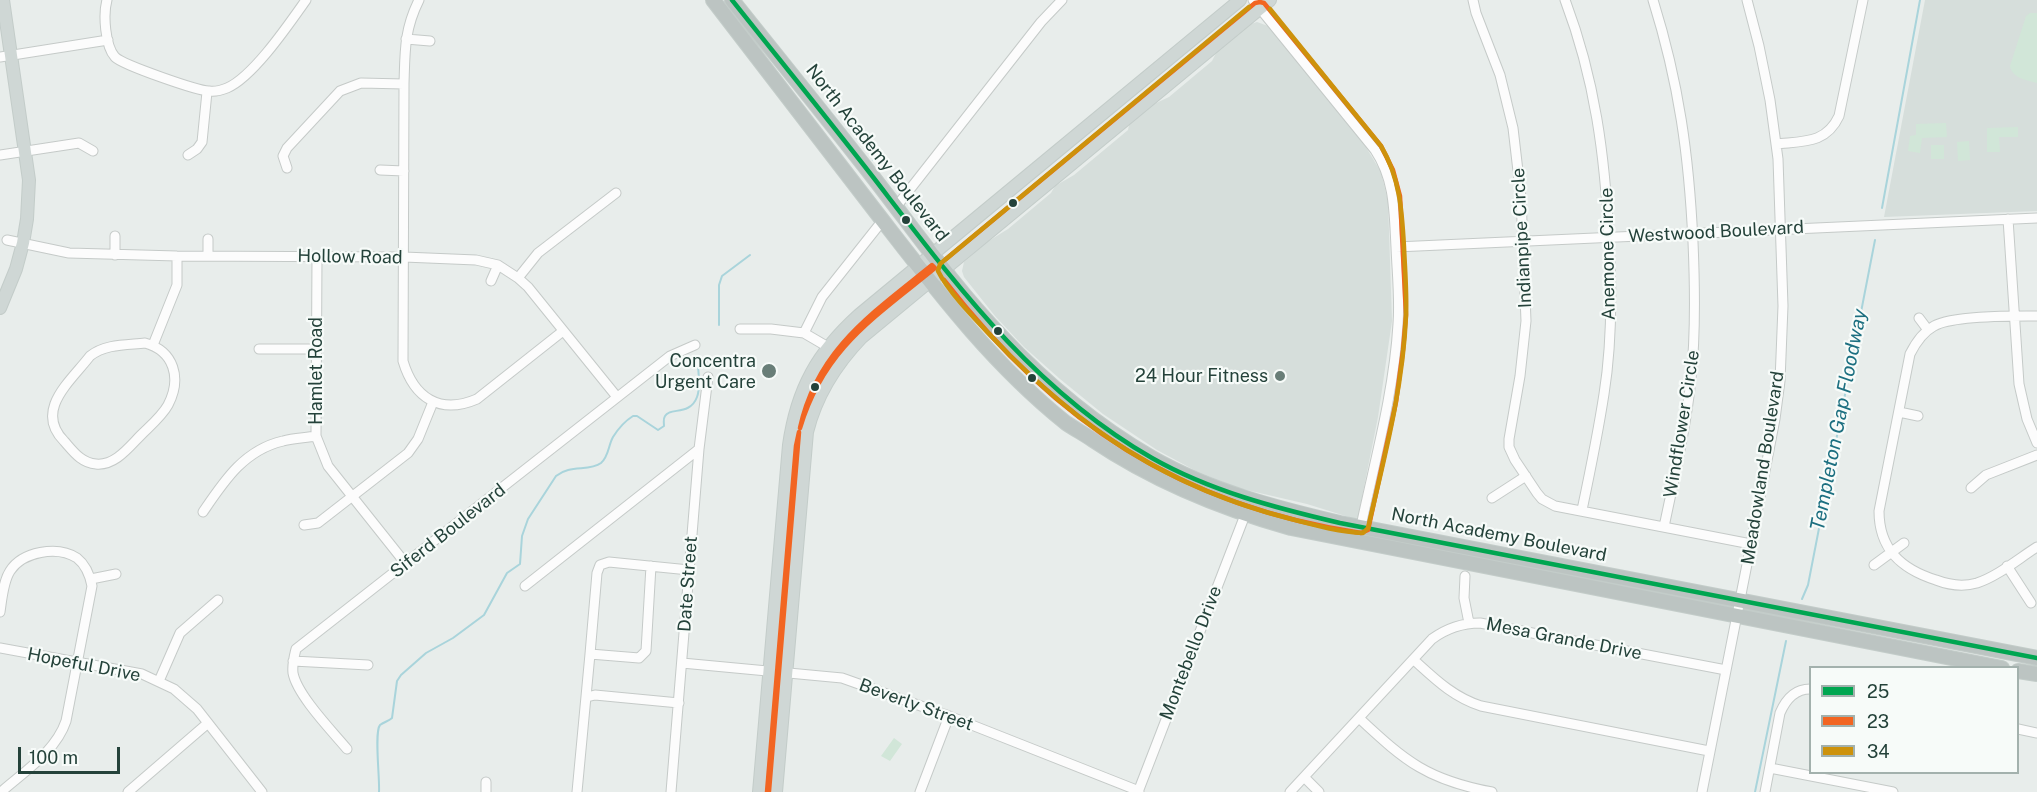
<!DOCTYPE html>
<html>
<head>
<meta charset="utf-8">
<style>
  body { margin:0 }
  #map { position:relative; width:2037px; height:792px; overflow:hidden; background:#e8edeb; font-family:"Public Sans",sans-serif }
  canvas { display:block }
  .legend { position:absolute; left:1809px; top:666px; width:210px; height:108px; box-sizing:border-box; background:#f7fbf9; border:2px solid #a3b1ad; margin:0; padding:8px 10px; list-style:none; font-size:18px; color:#24423a }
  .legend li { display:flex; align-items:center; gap:12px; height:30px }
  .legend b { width:30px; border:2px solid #a3b1ad }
  .scale { position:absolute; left:18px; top:747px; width:102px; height:27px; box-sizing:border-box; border:3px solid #24423a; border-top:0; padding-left:8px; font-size:18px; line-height:21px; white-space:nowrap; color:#24423a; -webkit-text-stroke:4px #f7fbf9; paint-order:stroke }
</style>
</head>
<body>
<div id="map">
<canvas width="2037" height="792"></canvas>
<ul class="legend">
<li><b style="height:8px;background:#00a651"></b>25</li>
<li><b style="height:8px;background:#f26522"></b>23</li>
<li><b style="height:8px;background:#cd920c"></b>34</li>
</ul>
<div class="scale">100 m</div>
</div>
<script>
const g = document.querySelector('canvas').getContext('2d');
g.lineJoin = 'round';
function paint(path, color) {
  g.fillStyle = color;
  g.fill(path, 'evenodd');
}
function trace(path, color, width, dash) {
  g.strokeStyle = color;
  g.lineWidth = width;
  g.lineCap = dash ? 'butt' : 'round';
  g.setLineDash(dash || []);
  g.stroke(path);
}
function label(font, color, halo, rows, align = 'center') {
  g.font = font + ' "Public Sans",sans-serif';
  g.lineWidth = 4.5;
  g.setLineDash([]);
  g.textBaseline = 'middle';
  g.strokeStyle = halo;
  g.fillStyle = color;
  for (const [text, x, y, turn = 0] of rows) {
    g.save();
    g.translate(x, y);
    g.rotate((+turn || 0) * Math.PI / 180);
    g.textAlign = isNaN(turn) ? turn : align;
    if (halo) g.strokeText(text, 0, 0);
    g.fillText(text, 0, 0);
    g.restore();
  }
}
paint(new Path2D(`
  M 1925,0 L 2037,0 L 2037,211 L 1884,217 Z
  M 1257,22 L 1268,26 L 1361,139 L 1381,172 L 1388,201 L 1392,321 L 1378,417 L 1358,517 L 1355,519 L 1307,504 L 1238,488 L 1196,471 L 1157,450 L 1103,414 L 1060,379 L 1024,347 L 995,316 L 964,277 L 962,271 L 964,262 L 987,242 L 1008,229 L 1051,193 L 1055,186 L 1074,175 L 1128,130 L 1129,125 L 1133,121 L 1152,105 L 1169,97 L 1212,61 L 1216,53 L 1251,24 Z`), '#d6dedb');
paint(new Path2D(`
  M 2030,13 L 2037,13 L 2037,83 C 2026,80 2012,78 2010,66 L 2026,16 Z
  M 1946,123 L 1947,137 L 1922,138 L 1920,153 L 1908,151 L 1910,136 L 1916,135 L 1916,124 Z
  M 2018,127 L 2018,137 L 1999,137 L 2000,152 L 1987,152 L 1987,128 Z
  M 1969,141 L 1970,160 L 1958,161 L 1957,142 Z
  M 1931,145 L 1944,145 L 1944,159 L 1931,159 Z
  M 894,738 L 902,744 L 890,761 L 881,756 Z`), '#d1e6d8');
trace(new Path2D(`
  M 873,160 L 878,156
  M 1882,208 L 1920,0
  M 719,325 L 719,285 L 722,276 L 750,255
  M 1802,599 L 1808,585 L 1875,240
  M 379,792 C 380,779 374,732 380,725 C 384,722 389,721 392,718 L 397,681 L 401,675 L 426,653 L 453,638 L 484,615 L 507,573 L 520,564 L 522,536 L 528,519 L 556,476 C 570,464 589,472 601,463 C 609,456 608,446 613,437 C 618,429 625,421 633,416 L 637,416 L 658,430 L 664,426 C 664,423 663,419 665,416 C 670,407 690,416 697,397 C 701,387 698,373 698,363
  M 1755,792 L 1786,641`), '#a9d4db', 2);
const minor = new Path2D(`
  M 107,0 C 103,14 105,46 115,57 C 123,65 198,91 209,91 C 215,92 222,90 227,88 C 253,77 289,24 306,0
  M 419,0 C 404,30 405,52 404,84 L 403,361 C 414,398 440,415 477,399 L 563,331
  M 1253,0 L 1375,150 C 1395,180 1394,212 1396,247 C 1397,273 1400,299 1398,324 C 1394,392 1375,460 1361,526
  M 1473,0 L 1476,13 L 1500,75 L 1513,128 L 1521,197 L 1526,321 L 1520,376 L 1509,439 L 1509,447 L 1515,460 L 1537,493 L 1542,499 L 1555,506 L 1751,544
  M 1565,0 C 1595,79 1605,156 1609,240 C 1612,291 1612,344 1604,394 C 1598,433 1590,472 1582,510
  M 1653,0 C 1679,83 1689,156 1693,242 C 1695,288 1696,333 1691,379 C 1686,429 1674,478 1664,527
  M 406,39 L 430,41
  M 0,57 L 108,40
  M 1776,144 C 1803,141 1826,144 1839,116 L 1863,0
  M 0,155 L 79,143 L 93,151
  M 188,155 L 197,149 L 202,142 L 207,92
  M 287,168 L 283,156 L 287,148 L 340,91 L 361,83 L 404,84
  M 380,170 L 404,171
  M 896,207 L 1041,22 L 1062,0
  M 2008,219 L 2019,384 L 2027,419 L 2037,443
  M 208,239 L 208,256
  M 7,240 L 69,253 L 177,256 L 404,257 L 476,260 L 498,265 L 518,278 L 528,287 L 617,397
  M 1396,247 L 2037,218
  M 115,255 L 115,236
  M 317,256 L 316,436 L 328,466 L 406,564
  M 518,278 L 538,253 L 616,193
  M 491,281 L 498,265
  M 2037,316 C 2014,316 1953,315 1934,326 C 1923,332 1916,342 1910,354 L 1879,511 C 1879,549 1901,569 1936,580 C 1949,585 1963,587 1977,583 C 1998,576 2018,559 2037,547
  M 1919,318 L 1928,330
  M 740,329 L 771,329 L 804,333 L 828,347
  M 804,333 L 822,297 L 883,220
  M 145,343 C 174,351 182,378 168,405 C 162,416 150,426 141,435 C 129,447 115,466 96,464 C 81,463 73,451 64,441 C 34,410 70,382 90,356 C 105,344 126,345 145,343 Z
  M 153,345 L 177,285 L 177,256
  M 259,349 L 316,349
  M 1899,412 L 1918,416
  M 1971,488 L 1986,475 L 2037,455
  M 1492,498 L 1526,476
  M 203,512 C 224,481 244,450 283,441 C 294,438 305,438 316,436
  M 304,525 L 318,523 L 408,453 L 418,439 L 433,402
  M 1874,565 L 1904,543
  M 2007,566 L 2031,603
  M 1465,576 L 1464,598 L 1469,623
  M 91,579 L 116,574
  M 525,586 L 699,449
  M 0,612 C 2,599 3,582 10,571 C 22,552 57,545 77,558 C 86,565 90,576 92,586 L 66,721 C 56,751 25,771 1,792
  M 0,648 L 142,674 L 174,689 L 197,709 L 262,792
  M 590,654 L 597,573 L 600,565 L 609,562 L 689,570
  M 1414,660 C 1435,679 1453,697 1481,706 L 1709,751
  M 293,661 L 368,665
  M 682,663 L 842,678 L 949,716 L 1139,791
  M 159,681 L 180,633 L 218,600
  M 587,697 L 595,695 L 679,703
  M 1359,718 C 1406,762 1428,780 1492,792
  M 2018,729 L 2037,733
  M 347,749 C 332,731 297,695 293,673 C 292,664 294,657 296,649 L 670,356 L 695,345
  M 1770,768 L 1893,792
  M 1304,777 L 1319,792
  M 128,792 L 208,723
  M 486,792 L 486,782
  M 577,792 L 590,654 L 639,658 L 646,651 L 651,566
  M 671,792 L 699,449 L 708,377
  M 920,792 L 949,716
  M 1138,792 L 1245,515
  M 1290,792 L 1432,639 C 1447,628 1462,623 1480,623 L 1726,670
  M 1702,792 L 1751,544 L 1775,419 L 1780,381 L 1783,306 L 1778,159 L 1770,100 L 1759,46 L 1747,0
  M 1765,792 L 1780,713 C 1786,699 1795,689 1810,689`);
const major = new Path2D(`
  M 0,308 L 16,269 L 23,243 L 27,219 L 29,180 L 3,0
  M 803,417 L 815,386 L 828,361 L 830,354 L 828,348
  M 759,792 L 789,445 C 797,389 817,353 859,315 L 1240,0
  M 776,792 L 807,432 C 816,396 836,364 862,337 L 1270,0`);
const highway = new Path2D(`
  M 713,0 C 767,70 821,141 876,212 C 935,288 990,362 1066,423 C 1075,429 1084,434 1093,440 C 1154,481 1220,508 1291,528 L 2002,668
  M 732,0 C 779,59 827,118 873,177 C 915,231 954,287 1001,336 C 1045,383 1097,426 1152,458 C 1210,491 1276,508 1340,523 L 2037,658
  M 2018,671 L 2037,674`);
trace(minor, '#c5cac8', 11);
trace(major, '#c3ccc9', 14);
trace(highway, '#c3ccc9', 16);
trace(minor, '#fcfcfc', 9);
trace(major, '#cfd7d5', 12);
trace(highway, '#bcc4c2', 14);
trace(new Path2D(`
  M 732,0 C 779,59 827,118 873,177 C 955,283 1033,390 1152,458 C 1210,491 1276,508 1340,523 L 2037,658`), '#00a651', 4.5);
trace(new Path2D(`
  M 932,265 L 935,268 C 874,318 824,348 800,428 C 817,349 873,313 932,265 Z
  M 944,280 C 1055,423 1181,506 1361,533 L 1368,530 L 1396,402 L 1403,350 L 1406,315 L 1400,196 L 1393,170 L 1381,146 L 1264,3 L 1260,2 L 1255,3 L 946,259
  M 767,792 L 796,446 L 799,432 L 769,791`), '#f26522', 4.5);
trace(new Path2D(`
  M 1249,7 L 940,264 L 938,271 C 949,293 976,320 993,338 C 1079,429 1169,488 1291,519 C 1314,525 1339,532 1363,533 L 1368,528 C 1384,459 1403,388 1406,316 C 1407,293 1405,270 1404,247 C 1402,211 1400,178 1381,146 L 1270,9`), '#cd920c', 4.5);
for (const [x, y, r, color] of [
  [1013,203,5,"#24423a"],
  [906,220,5,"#24423a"],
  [998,331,5,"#24423a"],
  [769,371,8,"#697e78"],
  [1280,376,6,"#697e78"],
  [1032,378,5,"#24423a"],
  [815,387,5,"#24423a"]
]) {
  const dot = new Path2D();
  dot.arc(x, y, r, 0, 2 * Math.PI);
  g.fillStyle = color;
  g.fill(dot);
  trace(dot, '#f7fbf9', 2);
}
label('18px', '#24423a', '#f7fbf9', [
  ["North Academy Boulevard",877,153,52],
  ["Westwood Boulevard",1716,232,-3],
  ["Indianpipe Circle",1522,238,-93],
  ["Anemone Circle",1608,254,-91],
  ["Hollow Road",350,257,1],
  ["Hamlet Road",316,371,-90],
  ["Windflower Circle",1682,424,-81],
  ["Meadowland Boulevard",1763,468,-81],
  ["Siferd Boulevard",448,531,-38],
  ["North Academy Boulevard",1499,535,11],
  ["Date Street",688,584,-86],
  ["Mesa Grande Drive",1564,639,11],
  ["Montebello Drive",1191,653,-69],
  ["Hopeful Drive",84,665,11],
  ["Beverly Street",916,705,20]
]);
label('18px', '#24423a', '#f7fbf9', [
  ["Concentra",756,361],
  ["Urgent Care",756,382],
  ["24 Hour Fitness",1268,376]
], 'right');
label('italic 20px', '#1c6f80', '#f7fbf9', [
  ["Templeton Gap Floodway",1839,420,-79]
]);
</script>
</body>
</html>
